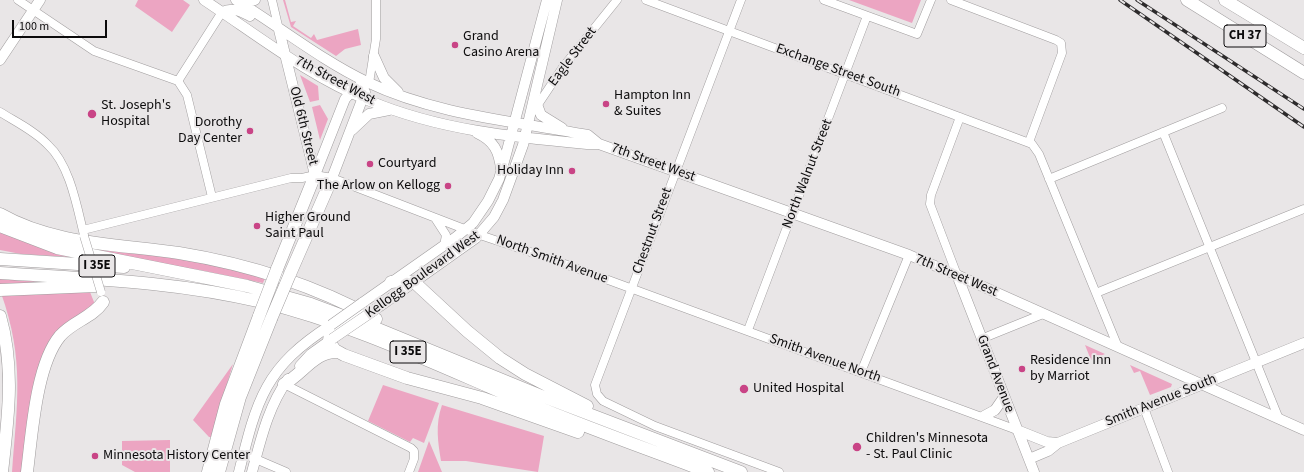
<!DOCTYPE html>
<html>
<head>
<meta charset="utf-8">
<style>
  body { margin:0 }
  #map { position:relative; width:1304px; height:472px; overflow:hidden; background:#e9e6e7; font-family:"Source Sans 3",sans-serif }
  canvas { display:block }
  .scale { position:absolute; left:12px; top:20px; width:95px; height:18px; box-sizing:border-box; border:2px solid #0c0b0c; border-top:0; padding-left:5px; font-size:12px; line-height:14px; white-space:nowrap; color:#0c0b0c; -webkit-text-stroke:3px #e9e6e7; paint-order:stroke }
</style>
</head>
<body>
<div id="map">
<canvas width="1304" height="472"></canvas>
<div class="scale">100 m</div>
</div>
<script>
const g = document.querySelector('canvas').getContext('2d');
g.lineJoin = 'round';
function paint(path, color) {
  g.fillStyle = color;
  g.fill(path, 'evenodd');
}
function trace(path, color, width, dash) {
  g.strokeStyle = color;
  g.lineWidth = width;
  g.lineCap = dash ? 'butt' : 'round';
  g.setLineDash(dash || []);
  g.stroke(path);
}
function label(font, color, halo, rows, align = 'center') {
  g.font = font + ' "Source Sans 3",sans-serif';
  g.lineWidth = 4;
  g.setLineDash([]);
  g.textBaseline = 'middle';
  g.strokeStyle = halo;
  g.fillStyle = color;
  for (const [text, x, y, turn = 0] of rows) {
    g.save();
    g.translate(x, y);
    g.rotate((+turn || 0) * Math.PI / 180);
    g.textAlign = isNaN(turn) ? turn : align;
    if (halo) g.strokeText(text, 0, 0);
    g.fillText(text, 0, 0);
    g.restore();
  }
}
paint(new Path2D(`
  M 138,0 L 183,0 L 190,5 L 172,32 L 135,6 Z
  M 283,0 L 285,0 L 291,22 L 296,21 L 293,26 L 311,38 L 314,34 L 317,40 L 358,29 L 361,45 L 345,49 L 336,56 L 291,27 Z
  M 849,0 L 921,0 L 912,23 Z
  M 300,75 L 318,86 L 319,100 L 310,102 Z
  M 320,105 L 328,119 L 320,140 L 312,107 Z
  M 0,228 L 70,257 L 21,254 L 0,250 Z
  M 99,248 L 179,257 L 265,278 L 263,283 L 199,270 L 102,254 Z
  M 0,279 L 44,282 L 44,285 L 0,288 Z
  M 88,287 L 96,307 L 52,343 L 24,472 L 12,472 C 17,404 25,360 1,293 Z
  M 1085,345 L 1105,354 L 1091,360 Z
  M 233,364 L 211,437 L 209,437 L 193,420 Z
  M 1130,365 L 1172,384 L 1171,387 L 1150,395 L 1140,371 L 1134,373 Z
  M 383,385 L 439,403 L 424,443 L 413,438 L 410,442 L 368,421 Z
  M 442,405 L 544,436 L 538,472 L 466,461 L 441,461 C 438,442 435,425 442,405 Z
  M 170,440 L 170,472 L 135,472 L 122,465 L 122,441 Z
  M 429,441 L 442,472 L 418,472 Z`), '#eca5c2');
const minor = new Path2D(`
  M 18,0 L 94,51 L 178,81 L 187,95 L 212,197
  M 272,0 L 279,30
  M 646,0 L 1032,144 L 1039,154 L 1118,347
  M 741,0 L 595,385 L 597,394 L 603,401 L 655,426 L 779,472
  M 824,0 L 917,34 L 931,0
  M 951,0 L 1056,40 L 1061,43 L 1062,53 L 1029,142
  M 178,81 L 222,12
  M 369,83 L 376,39 L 376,0
  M 535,109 L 563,67 L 617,0
  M 0,112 C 16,122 35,131 48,145 C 70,165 77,207 84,235
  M 1163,132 L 1279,419
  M 1049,179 L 1222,108
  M 435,218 L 446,235 L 444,246
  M 83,230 L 291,178 L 302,178 L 315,175 L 332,178 L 480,235 L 551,259 L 1017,430
  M 957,275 L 930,204 L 931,195 L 960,117
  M 1096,293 L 1304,209
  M 748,330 L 867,16
  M 981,339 L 1043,314
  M 861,372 L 909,255
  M 284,384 L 411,448 L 414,451 L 414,459 L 409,472
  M 1144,408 L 1168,472
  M 244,454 L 286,472`);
const major = new Path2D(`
  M 204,0 C 257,35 310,77 370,101 C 439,130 513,137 587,144 L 599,144
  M 236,0 C 280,27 321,60 367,82 C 436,115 514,121 588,135 L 599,144 L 909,255 L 957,275 L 1304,430
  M 240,2 L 255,0
  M 222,12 C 233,7 240,11 250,16
  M 279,30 L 315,175
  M 374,56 L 384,78 L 398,92
  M 0,60 L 40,0
  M 535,99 L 541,115 L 562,128
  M 352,130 L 369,114 L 389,110
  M 477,133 C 494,141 499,151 501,169
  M 315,175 L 345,99 C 352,91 358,85 369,83
  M 332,178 L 365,92
  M 957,275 L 1034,472
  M 362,303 L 456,237 L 473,223 L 488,201 L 499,179 L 505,158 L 547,0
  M 376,309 L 476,238 L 494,217 L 503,200 L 523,145 L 557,0
  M 300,366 L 311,354 L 332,339
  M 984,416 L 995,410 L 1004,397
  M 1017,430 L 1047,442 L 1058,443 L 1304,343
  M 1029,459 L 1048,451 L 1058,443
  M 239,472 C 257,399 265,367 331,325
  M 252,472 C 261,439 268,407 288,379`);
const highway = new Path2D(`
  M 1187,0 L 1304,73
  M 1225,0 L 1304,48
  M 0,214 C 54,245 119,244 179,253 C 247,264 316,286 376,319
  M 0,226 L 57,248 L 247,286 L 311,304 L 378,329 L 539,395 L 741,472
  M 0,259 L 124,267
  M 277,269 L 315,175
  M 0,273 C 90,279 174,281 262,302 C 349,323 431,362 513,397 C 577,424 642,447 708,472
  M 290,274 L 332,178
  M 391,282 L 401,281 L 414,282 L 467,331 L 500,358 L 525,374 L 587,406
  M 0,290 L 95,286
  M 0,316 C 15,368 8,419 2,472
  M 331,325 L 329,341 L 335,350 L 344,355 L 407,378 L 482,398 L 578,432
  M 284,384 C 303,374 315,350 339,352
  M 27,472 C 32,433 36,365 60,336 C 73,321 92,318 103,302
  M 208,472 L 226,404 L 259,316
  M 219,472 L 240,397 L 271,319`);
trace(minor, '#a09d9e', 9);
trace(major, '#a09d9e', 11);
trace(highway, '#a09d9e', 13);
trace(minor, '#fff', 8);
trace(major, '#fff', 10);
trace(highway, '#fff', 12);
const rail = new Path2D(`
  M 1120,0 L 1304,127
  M 1137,0 L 1304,109`);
trace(rail, '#2d2b2c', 3.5);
trace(rail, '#e9e6e7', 2, [6]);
const minorBridge = new Path2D(`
  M 84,236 L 101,292`);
const majorBridge = new Path2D(`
  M 331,325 L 362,303
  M 332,339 L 376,309`);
const highwayBridge = new Path2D(`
  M 259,316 L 277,269
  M 271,319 L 290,274`);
trace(minorBridge, '#a09d9e', 9, []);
trace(majorBridge, '#a09d9e', 11, []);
trace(highwayBridge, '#a09d9e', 13, []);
trace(minorBridge, '#fff', 8);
trace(majorBridge, '#fff', 10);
trace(highwayBridge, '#fff', 12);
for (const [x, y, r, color] of [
  [455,45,4,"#c94486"],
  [606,104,4,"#c94486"],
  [92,114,5,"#c94486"],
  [250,131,4,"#c94486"],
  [370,164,4,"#c94486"],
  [572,171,4,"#c94486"],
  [448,186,4,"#c94486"],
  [257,226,4,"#c94486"],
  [1022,369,4,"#c94486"],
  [744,389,5,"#c94486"],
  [857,447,5,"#c94486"],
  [95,456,4,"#c94486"]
]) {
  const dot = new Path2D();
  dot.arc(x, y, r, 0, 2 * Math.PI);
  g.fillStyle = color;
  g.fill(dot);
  trace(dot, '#e9e6e7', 1.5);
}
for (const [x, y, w] of [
  [1245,36,42],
  [97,266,36],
  [408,352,36]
]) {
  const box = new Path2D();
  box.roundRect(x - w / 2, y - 11, w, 22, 3);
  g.fillStyle = '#e9e6e7';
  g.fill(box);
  trace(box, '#0c0b0c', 1);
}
label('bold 13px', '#0c0b0c', null, [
  ["CH 37",1245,36],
  ["I 35E",97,266],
  ["I 35E",408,352]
]);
label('14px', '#0c0b0c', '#e9e6e7', [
  ["Grand",463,37],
  ["Casino Arena",463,53],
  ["Hampton Inn",614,96],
  ["& Suites",614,112],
  ["St. Joseph's",101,106],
  ["Hospital",101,122],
  ["Dorothy",242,123,"right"],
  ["Day Center",242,139,"right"],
  ["Courtyard",378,164],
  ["Holiday Inn",564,171,"right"],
  ["The Arlow on Kellogg",440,186,"right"],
  ["Higher Ground",265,218],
  ["Saint Paul",265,234],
  ["Residence Inn",1030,361],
  ["by Marriot",1030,377],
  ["United Hospital",753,389],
  ["Children's Minnesota",866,439],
  ["- St. Paul Clinic",866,455],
  ["Minnesota History Center",103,456]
], 'left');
label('14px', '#0c0b0c', '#e9e6e7', [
  ["Eagle Street",573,57,-53],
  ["Exchange Street South",838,71,20],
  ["7th Street West",335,81,28],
  ["Old 6th Street",303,126,76],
  ["7th Street West",653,163,20],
  ["North Walnut Street",808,174,-69],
  ["Chestnut Street",653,231,-70],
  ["North Smith Avenue",552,260,20],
  ["Kellogg Boulevard West",423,275,-36],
  ["7th Street West",956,276,23],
  ["Smith Avenue North",825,359,20],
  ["Grand Avenue",995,374,69],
  ["Smith Avenue South",1161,401,-22]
]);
</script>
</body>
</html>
